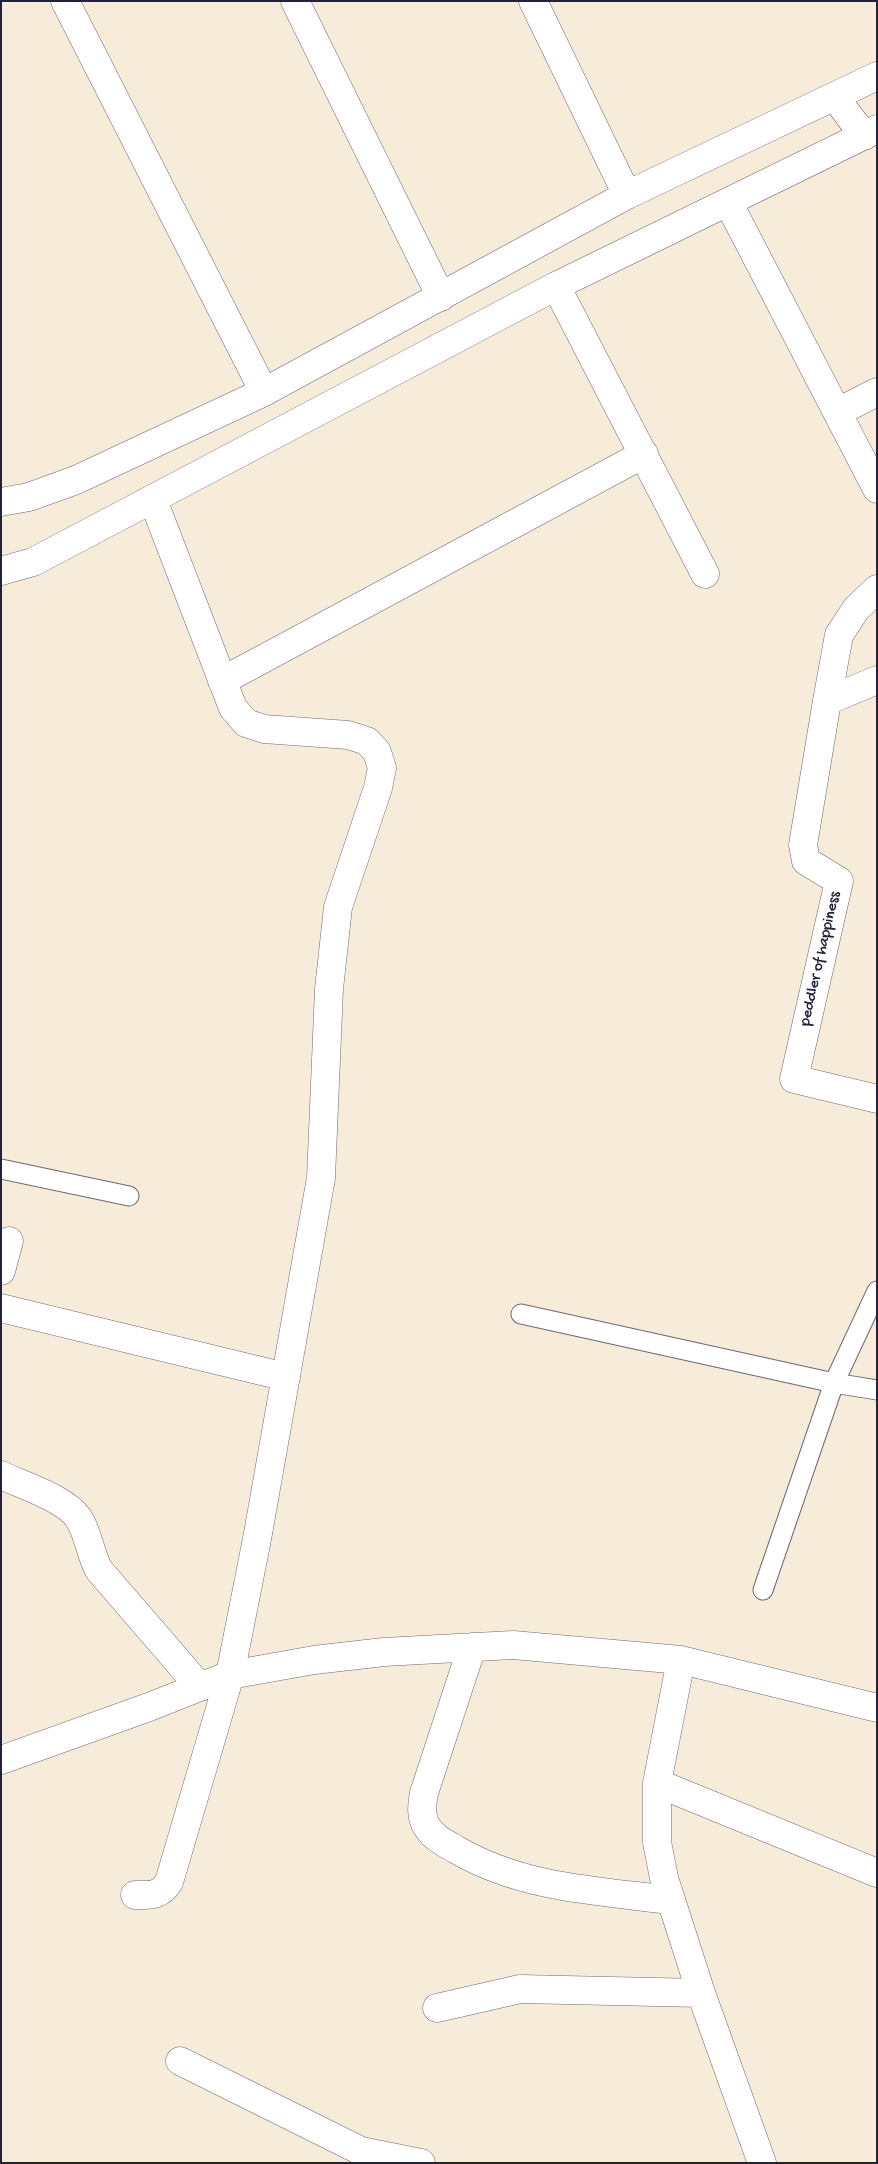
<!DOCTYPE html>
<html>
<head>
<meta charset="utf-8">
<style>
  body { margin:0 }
  #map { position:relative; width:878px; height:2164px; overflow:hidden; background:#f7ebd9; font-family:"Gochi Hand",sans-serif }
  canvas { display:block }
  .frame { position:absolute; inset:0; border:2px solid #22223b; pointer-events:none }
</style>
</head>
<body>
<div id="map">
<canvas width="878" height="2164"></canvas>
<div class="frame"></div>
</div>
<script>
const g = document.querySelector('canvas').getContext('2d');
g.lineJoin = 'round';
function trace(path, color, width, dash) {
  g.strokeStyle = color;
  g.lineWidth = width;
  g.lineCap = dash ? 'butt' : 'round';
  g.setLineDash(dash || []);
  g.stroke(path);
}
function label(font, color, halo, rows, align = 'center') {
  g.font = font + ' "Gochi Hand",sans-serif';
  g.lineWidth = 4;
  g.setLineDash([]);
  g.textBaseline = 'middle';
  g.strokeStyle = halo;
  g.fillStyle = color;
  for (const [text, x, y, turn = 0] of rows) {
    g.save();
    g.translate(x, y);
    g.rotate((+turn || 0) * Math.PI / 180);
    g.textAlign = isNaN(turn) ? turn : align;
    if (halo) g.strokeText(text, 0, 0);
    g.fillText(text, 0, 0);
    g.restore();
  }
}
const service = new Path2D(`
  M 1,1169 L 129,1196
  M 521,1314 L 834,1383 L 877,1390
  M 763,1590 L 834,1383 L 877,1291`);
const minor = new Path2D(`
  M 65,1 L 264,392
  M 295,1 L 441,297
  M 533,1 L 627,195
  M 835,97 L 864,136
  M 728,202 L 877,489
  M 556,286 L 705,574
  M 838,412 L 877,392
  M 1,502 L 29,497 L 76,480 L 264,392 L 627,195 L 877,76
  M 1,571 L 33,562 L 556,286 L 877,129
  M 877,680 L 827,701 L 803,845 L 806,861 L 839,881 L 794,1079 L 877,1099
  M 222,681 L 644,454
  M 827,701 L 839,635 L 856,609 L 877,589
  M 1,1271 L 9,1241
  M 1,1308 L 286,1377
  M 1,1475 C 22,1485 67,1499 79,1519 C 88,1532 90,1554 99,1570 L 200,1687
  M 472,1647 L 424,1793 C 422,1805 420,1816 427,1827 C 434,1838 445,1843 457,1850 C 522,1888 598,1891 671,1900
  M 681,1660 L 877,1708
  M 1,1760 L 149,1707 L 230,1675 L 314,1660 L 384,1652 L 513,1645 L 681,1660 L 657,1783 L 657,1842 L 664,1878 L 701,1993 L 762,2163
  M 657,1783 L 877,1873
  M 135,1895 C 151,1895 160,1896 169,1882 L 230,1675 L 257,1539 L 321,1178 L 329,989 L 338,907 L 378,788 L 382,768 L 377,752 L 367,741 L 348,735 L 264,729 L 246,723 L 233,708 L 153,500
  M 437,2008 L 520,1989 L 701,1993
  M 180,2061 L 361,2151 L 421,2163`);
trace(service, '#6d6872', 21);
trace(minor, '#6d6872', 29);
trace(service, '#fff', 19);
trace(minor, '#fff', 28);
label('16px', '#22223b', '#fff', [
  ["peddler of happiness",821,959,-77]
]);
</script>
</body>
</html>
